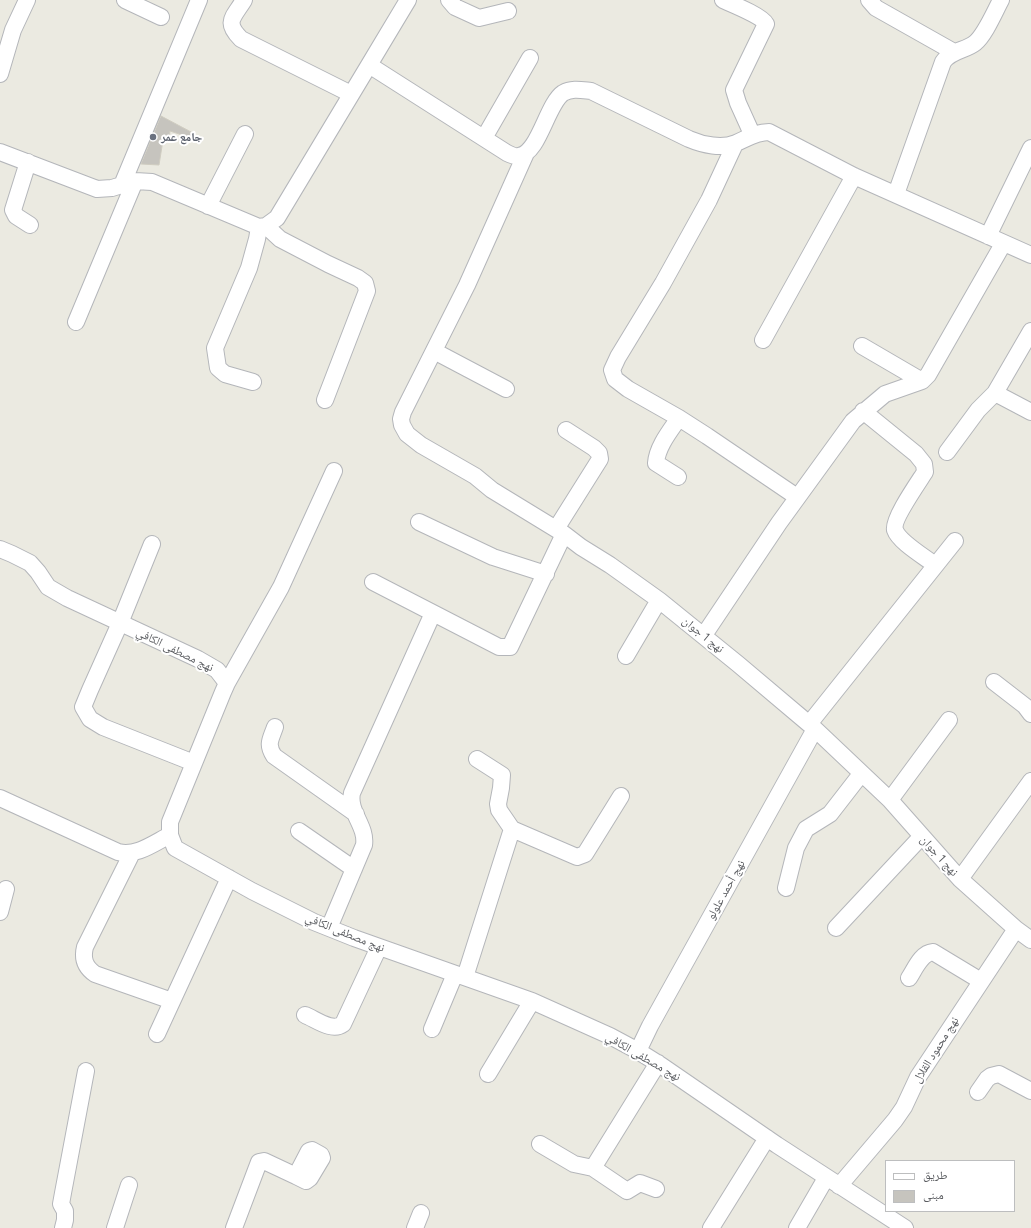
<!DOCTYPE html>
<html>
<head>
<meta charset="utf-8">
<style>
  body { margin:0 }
  #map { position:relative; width:1031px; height:1228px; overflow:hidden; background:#ebeae1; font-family:Figtree,"Noto Naskh Arabic",sans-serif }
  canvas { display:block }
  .legend { position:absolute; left:885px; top:1160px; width:130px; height:52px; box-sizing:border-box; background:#fff; border:1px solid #bdbebf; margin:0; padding:5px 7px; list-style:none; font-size:12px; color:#5a5c60 }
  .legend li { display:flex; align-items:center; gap:8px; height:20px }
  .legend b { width:20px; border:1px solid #bdbebf }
</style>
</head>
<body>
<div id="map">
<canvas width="1031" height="1228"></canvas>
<ul class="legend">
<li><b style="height:5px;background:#fff"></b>طريق</li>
<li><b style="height:11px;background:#c6c4be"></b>مبنى</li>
</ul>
</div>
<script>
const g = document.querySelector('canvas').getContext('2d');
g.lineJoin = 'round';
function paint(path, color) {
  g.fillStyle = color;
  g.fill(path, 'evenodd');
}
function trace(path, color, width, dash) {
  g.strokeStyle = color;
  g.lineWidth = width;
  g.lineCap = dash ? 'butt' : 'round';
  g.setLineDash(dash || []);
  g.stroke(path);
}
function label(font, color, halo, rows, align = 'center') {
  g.font = font + ' Figtree,"Noto Naskh Arabic",sans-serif';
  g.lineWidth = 4;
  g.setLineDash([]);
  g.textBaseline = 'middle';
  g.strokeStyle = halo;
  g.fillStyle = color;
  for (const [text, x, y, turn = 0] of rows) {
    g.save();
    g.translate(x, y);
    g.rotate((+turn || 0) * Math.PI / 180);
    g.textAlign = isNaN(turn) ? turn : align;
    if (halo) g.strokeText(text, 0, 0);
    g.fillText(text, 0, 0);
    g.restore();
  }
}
const building = new Path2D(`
  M 161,116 L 193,133 L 191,138 L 170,131 L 169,140 L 163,140 L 159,165 L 141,164 Z`);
paint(building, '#c6c4be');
trace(building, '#cfccc0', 1);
const minor = new Path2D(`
  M 125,0 L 161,17
  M 244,0 C 233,18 224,22 241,39 L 351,94
  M 449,0 L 455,7 L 479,18 L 508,11
  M 723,0 C 732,4 762,16 766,24 L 734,90 L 738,103 L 752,134
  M 869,0 L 876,8 L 954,52
  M 369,65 L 408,0
  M 0,74 L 13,30 L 27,0
  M 484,138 L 530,58
  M 735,144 L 709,200 L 663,283 L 618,357 L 612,370 L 615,379 L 628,389 L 679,418 L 707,436 L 797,497
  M 0,152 L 97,189 L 112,188 L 135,181 L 152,182 L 259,227 L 266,226 L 277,218 L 369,65 L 507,153 C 511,155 515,157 519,156 C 539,153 547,104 563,93 C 572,88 581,90 591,91 L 689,139 C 703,145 722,149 736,143 C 748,138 756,132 769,132 L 854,176 L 1031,255
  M 526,153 L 467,285 L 403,412 L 401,419 L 402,425 L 407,434 L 421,445 L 475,476 L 492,490 L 564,534
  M 28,162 L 13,210 L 16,216 L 30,225
  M 122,185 L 199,0
  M 896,194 L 943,62 C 951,50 965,51 975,43 C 985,35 995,11 1001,0
  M 208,206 L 245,134
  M 266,226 L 280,239 L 328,264 L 358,278 L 365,283 L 367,291 L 325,400
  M 988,236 L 1031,148
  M 76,322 L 135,181
  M 763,340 L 854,176
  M 862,346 L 922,381
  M 434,351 L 506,389
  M 253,382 L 225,374 L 218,368 L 215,348 L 249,268 L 257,239 L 259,227
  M 995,393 L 1031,412
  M 863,411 L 916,454 L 924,464 L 925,472 C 918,483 892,520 895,530 C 899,542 925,557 935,565
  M 947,452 L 978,410 L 995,393 L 1031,331
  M 678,477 L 656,463 C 657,447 670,431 679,418
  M 419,522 L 493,557 L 546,574
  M 556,529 L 600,459 L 599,453 L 594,448 L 566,430
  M 152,544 L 120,623 L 90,690 L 83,707 L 90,719 L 103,727 L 194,763
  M 0,549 L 12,554 L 30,563 L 38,572 L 48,587 L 67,598 L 198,659 L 217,670 L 227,683 L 223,692 L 170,822 L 170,835 L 175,848 L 252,891 L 314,922 L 354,938 L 532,1001 L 610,1036 L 638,1051 L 662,1066 L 777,1145 L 905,1228
  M 373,582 L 499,647 L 510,647 L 564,534 L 581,547 L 610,565 L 659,600 L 738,664 L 815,729 L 890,800 L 960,879 L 1016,929 L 1031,940
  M 704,635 L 779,523 L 853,421 L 885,394 L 922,381 L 928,375 L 1003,244
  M 626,656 L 659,600
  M 994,682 L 1025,706 L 1031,714
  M 227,683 L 281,587 L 334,471
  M 809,724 L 955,541
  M 275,727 C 271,739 266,744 274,756 L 356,814
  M 477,759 L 502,775 L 501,788 L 498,804 L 499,810 L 512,829
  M 0,798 L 118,852 C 136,857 154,843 170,835
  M 890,800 L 949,720
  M 299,831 L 354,869
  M 132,853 L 85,947 C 82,959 85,967 95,974 L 172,1001
  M 960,879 L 1031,781
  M 786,888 L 796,848 L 806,829 L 830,814 L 861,774
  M 0,912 L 6,889
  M 329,928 L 364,845 C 367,826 348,812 352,793 L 433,613
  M 836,928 L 922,836
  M 465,977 L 512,829 L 577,857 L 585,854 L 621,796
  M 909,978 C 915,969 921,953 933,952 L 981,981
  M 305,1015 C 317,1020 332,1032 343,1024 L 379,947
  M 432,1029 L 455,974
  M 157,1034 L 229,878
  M 638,1051 L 650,1026 L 815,729
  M 488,1074 L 532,1001
  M 978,1092 L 987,1079 L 991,1076 L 999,1074 L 1031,1091
  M 540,1144 L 574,1164 L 593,1168 L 658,1063
  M 312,1150 L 321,1155 L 322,1158 L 310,1178 L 306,1181 L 296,1176 L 309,1151 Z
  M 593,1168 L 627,1191 L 640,1183 L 656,1189
  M 839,1186 L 895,1120 L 904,1107 L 918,1077 L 1016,929
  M 63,1228 L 65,1220 L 65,1211 L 61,1204 L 63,1193 L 86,1071
  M 115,1228 L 129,1185
  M 234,1228 L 259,1162 L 264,1161 L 296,1176
  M 415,1228 L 421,1213
  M 711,1228 L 767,1138
  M 797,1228 L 826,1178`);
trace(minor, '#b4b6ba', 18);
trace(minor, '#fff', 16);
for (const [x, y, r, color] of [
  [153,137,4,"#6b7280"]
]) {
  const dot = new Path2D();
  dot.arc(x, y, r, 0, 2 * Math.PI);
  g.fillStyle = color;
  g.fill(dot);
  trace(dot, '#fff', 1.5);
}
label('bold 12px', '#5b616d', '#fff', [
  ["جامع عمر",161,137]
], 'left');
label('12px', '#5a5c60', '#fff', [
  ["نهج 1 جوان",703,635,39],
  ["نهج مصطفى الكافي",175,650,26],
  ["نهج 1 جوان",939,856,48],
  ["نهج أحمد علولو",726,890,-61],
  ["نهج مصطفى الكافي",345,933,22],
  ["نهج محمود القلال",936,1050,-58],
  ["نهج مصطفى الكافي",643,1057,30]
]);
</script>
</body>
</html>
